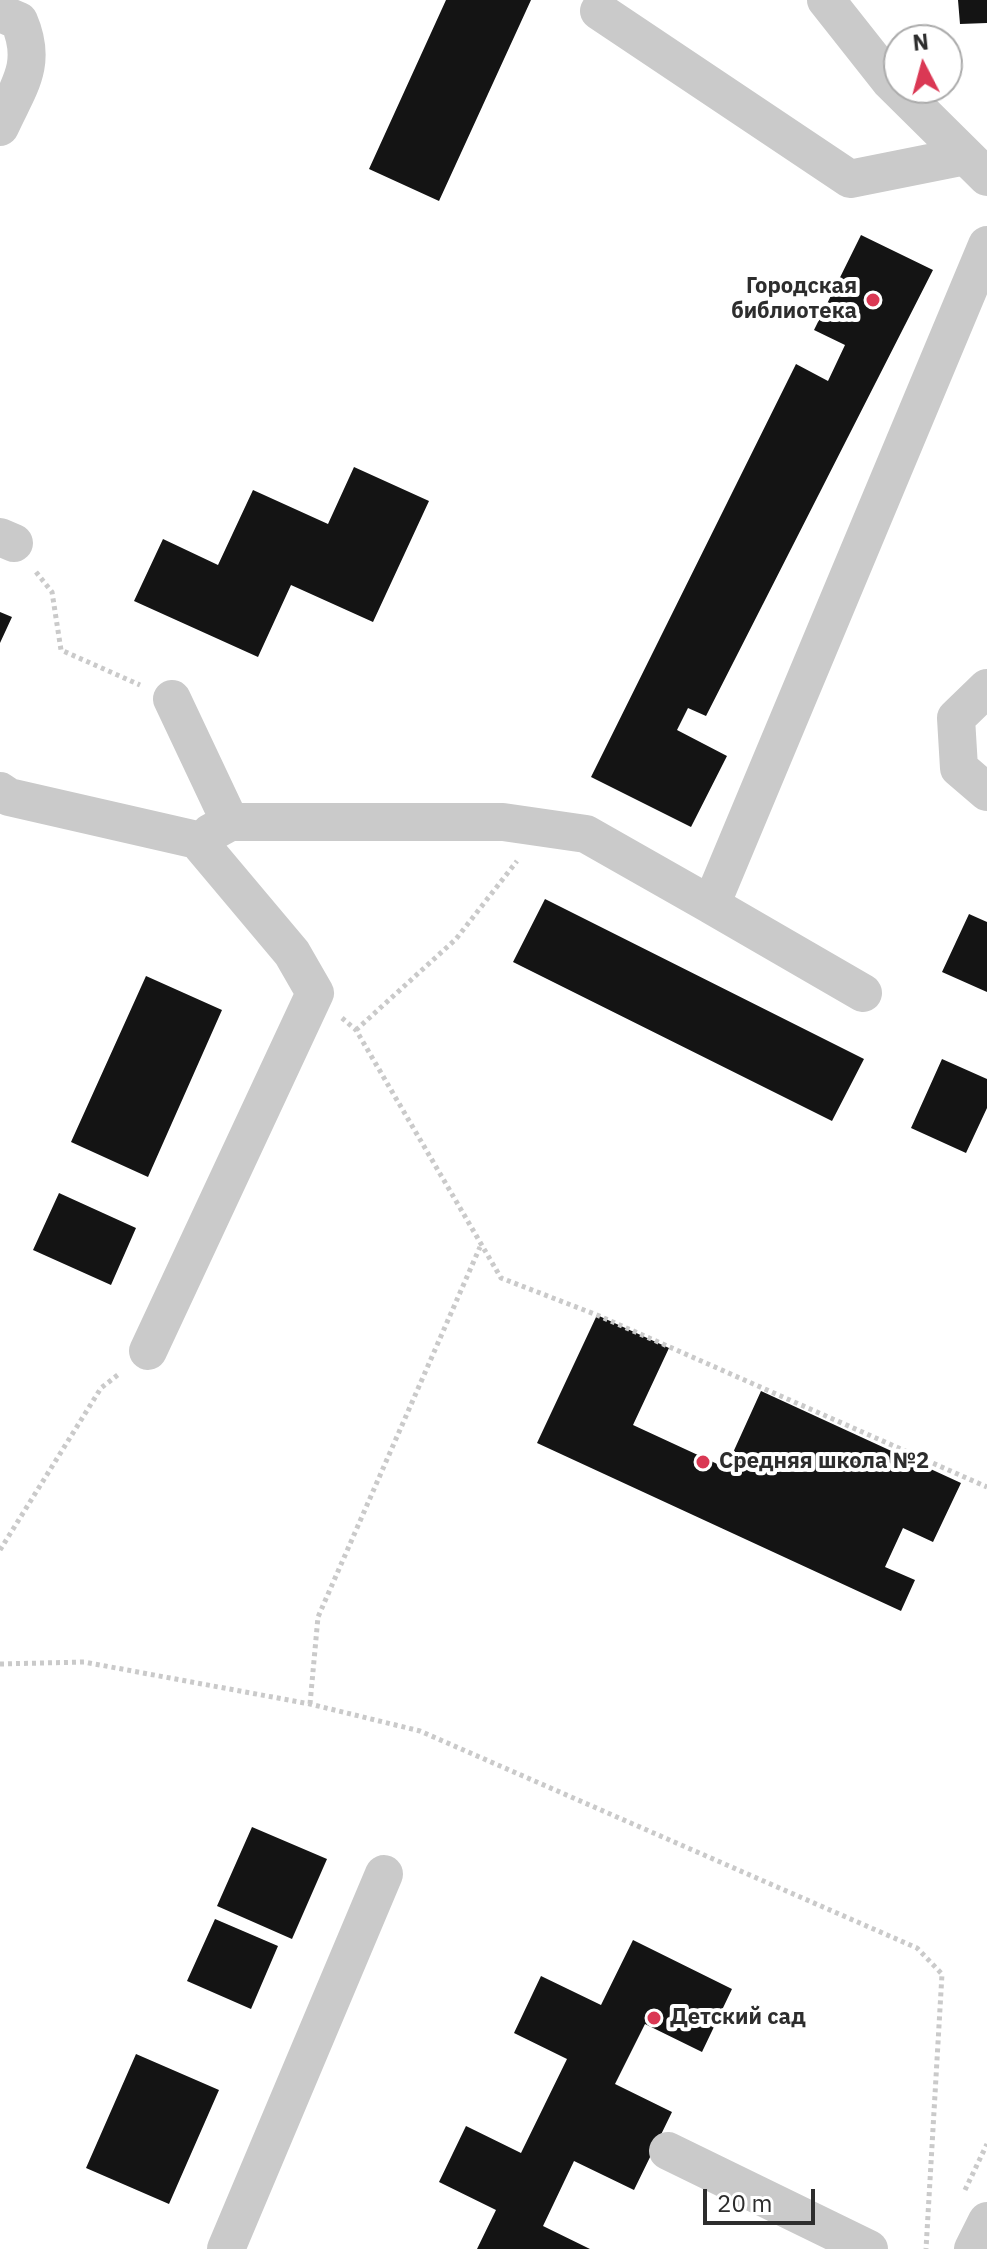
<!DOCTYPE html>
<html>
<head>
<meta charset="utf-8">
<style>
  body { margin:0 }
  #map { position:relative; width:987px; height:2249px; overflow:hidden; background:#fff; font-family:"IBM Plex Sans",sans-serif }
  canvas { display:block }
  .north { position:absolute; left:883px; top:24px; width:80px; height:80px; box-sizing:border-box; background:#fff; border:2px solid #ababab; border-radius:50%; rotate:354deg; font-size:22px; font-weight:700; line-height:32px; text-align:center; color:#2d2d2d }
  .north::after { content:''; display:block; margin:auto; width:28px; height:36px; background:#da3854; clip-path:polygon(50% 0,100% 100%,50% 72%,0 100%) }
  .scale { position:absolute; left:703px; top:2189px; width:112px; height:36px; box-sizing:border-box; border:4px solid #2d2d2d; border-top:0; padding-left:10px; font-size:24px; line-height:28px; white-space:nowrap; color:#2d2d2d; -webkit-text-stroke:6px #fff; paint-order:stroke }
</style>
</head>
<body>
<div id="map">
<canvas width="987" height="2249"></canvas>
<div class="north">N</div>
<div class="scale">20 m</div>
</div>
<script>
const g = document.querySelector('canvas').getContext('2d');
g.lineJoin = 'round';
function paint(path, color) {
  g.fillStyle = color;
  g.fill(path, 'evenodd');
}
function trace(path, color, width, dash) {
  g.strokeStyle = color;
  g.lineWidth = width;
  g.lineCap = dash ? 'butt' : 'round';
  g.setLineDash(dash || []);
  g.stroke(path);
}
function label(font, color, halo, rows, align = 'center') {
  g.font = font + ' "IBM Plex Sans",sans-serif';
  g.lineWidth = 8;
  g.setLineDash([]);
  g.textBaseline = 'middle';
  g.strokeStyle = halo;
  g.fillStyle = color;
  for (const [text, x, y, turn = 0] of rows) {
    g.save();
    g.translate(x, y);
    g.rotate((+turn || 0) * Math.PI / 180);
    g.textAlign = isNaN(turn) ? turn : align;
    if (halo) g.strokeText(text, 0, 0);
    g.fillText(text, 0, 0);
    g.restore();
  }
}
paint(new Path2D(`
  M 446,0 L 531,0 L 439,201 L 369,169 Z
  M 958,0 L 987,0 L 987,23 L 960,24 Z
  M 861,235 L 933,270 L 706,716 L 688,708 L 677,730 L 727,756 L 691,827 L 591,777 L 796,364 L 828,381 L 845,345 L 814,330 Z
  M 354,467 L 429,501 L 373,622 L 291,585 L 258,657 L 134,601 L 163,539 L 218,565 L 253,490 L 328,524 Z
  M 0,612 L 12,617 L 0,643 Z
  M 545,899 L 864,1059 L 832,1121 L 513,962 Z
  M 969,914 L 987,922 L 987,992 L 942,972 Z
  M 146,976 L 222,1010 L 148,1177 L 71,1142 Z
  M 942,1059 L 987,1079 L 987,1108 L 966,1153 L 911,1128 Z
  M 59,1193 L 136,1228 L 111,1285 L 33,1250 Z
  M 597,1315 L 669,1348 L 633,1425 L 726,1468 L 761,1391 L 961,1483 L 933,1542 L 903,1528 L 885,1567 L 915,1580 L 901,1611 L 537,1443 Z
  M 252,1827 L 327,1859 L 292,1939 L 217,1906 Z
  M 215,1919 L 278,1946 L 251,2009 L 187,1981 Z
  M 633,1940 L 732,1989 L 702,2052 L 645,2024 L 615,2084 L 672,2112 L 634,2190 L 574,2161 L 543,2226 L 590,2249 L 477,2249 L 496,2210 L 439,2182 L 466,2126 L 521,2153 L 567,2059 L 514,2033 L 541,1976 L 601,2005 Z
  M 136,2054 L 219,2090 L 169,2204 L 86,2168 Z`), '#141414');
trace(new Path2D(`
  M 36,572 L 52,592 L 61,650 L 140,685
  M 342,1018 L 356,1030 L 501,1278 L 597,1315 L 987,1487
  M 356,1030 L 456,939 L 517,861
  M 0,1550 L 101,1388 L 119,1374
  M 0,1664 L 84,1662 L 310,1704 L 420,1731 L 917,1948 L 942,1974 L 926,2249
  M 310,1704 L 318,1617 L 480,1247
  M 965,2190 L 987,2144`), '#cacaca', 5, [4, 4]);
trace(new Path2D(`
  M 826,0 L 890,81 L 987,177
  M 599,11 L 850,179 L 965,156
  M 0,13 L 19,21 C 38,65 18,87 0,127
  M 0,537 L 14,543
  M 987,688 L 956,718 L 959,768 L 987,792
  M 172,699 L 230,822 L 210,833
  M 0,791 L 9,797 L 197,840 L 292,953 L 315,993 L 148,1351
  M 230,822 L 503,822 L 586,834 L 711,905
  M 863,993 L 711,905 L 987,245
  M 668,2151 L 869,2249
  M 226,2249 L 384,1874
  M 973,2249 L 987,2221`), '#cacaca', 38);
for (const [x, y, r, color] of [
  [873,300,8,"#da3854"],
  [703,1462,8,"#da3854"],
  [654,2018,8,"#da3854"]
]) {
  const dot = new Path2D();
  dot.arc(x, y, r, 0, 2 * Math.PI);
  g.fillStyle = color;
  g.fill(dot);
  trace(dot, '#fff', 3);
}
label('bold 22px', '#2d2d2d', '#fff', [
  ["Городская",857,287,"right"],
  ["библиотека",857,312,"right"],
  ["Средняя школа №2",719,1462],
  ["Детский сад",670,2018]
], 'left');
</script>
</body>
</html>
